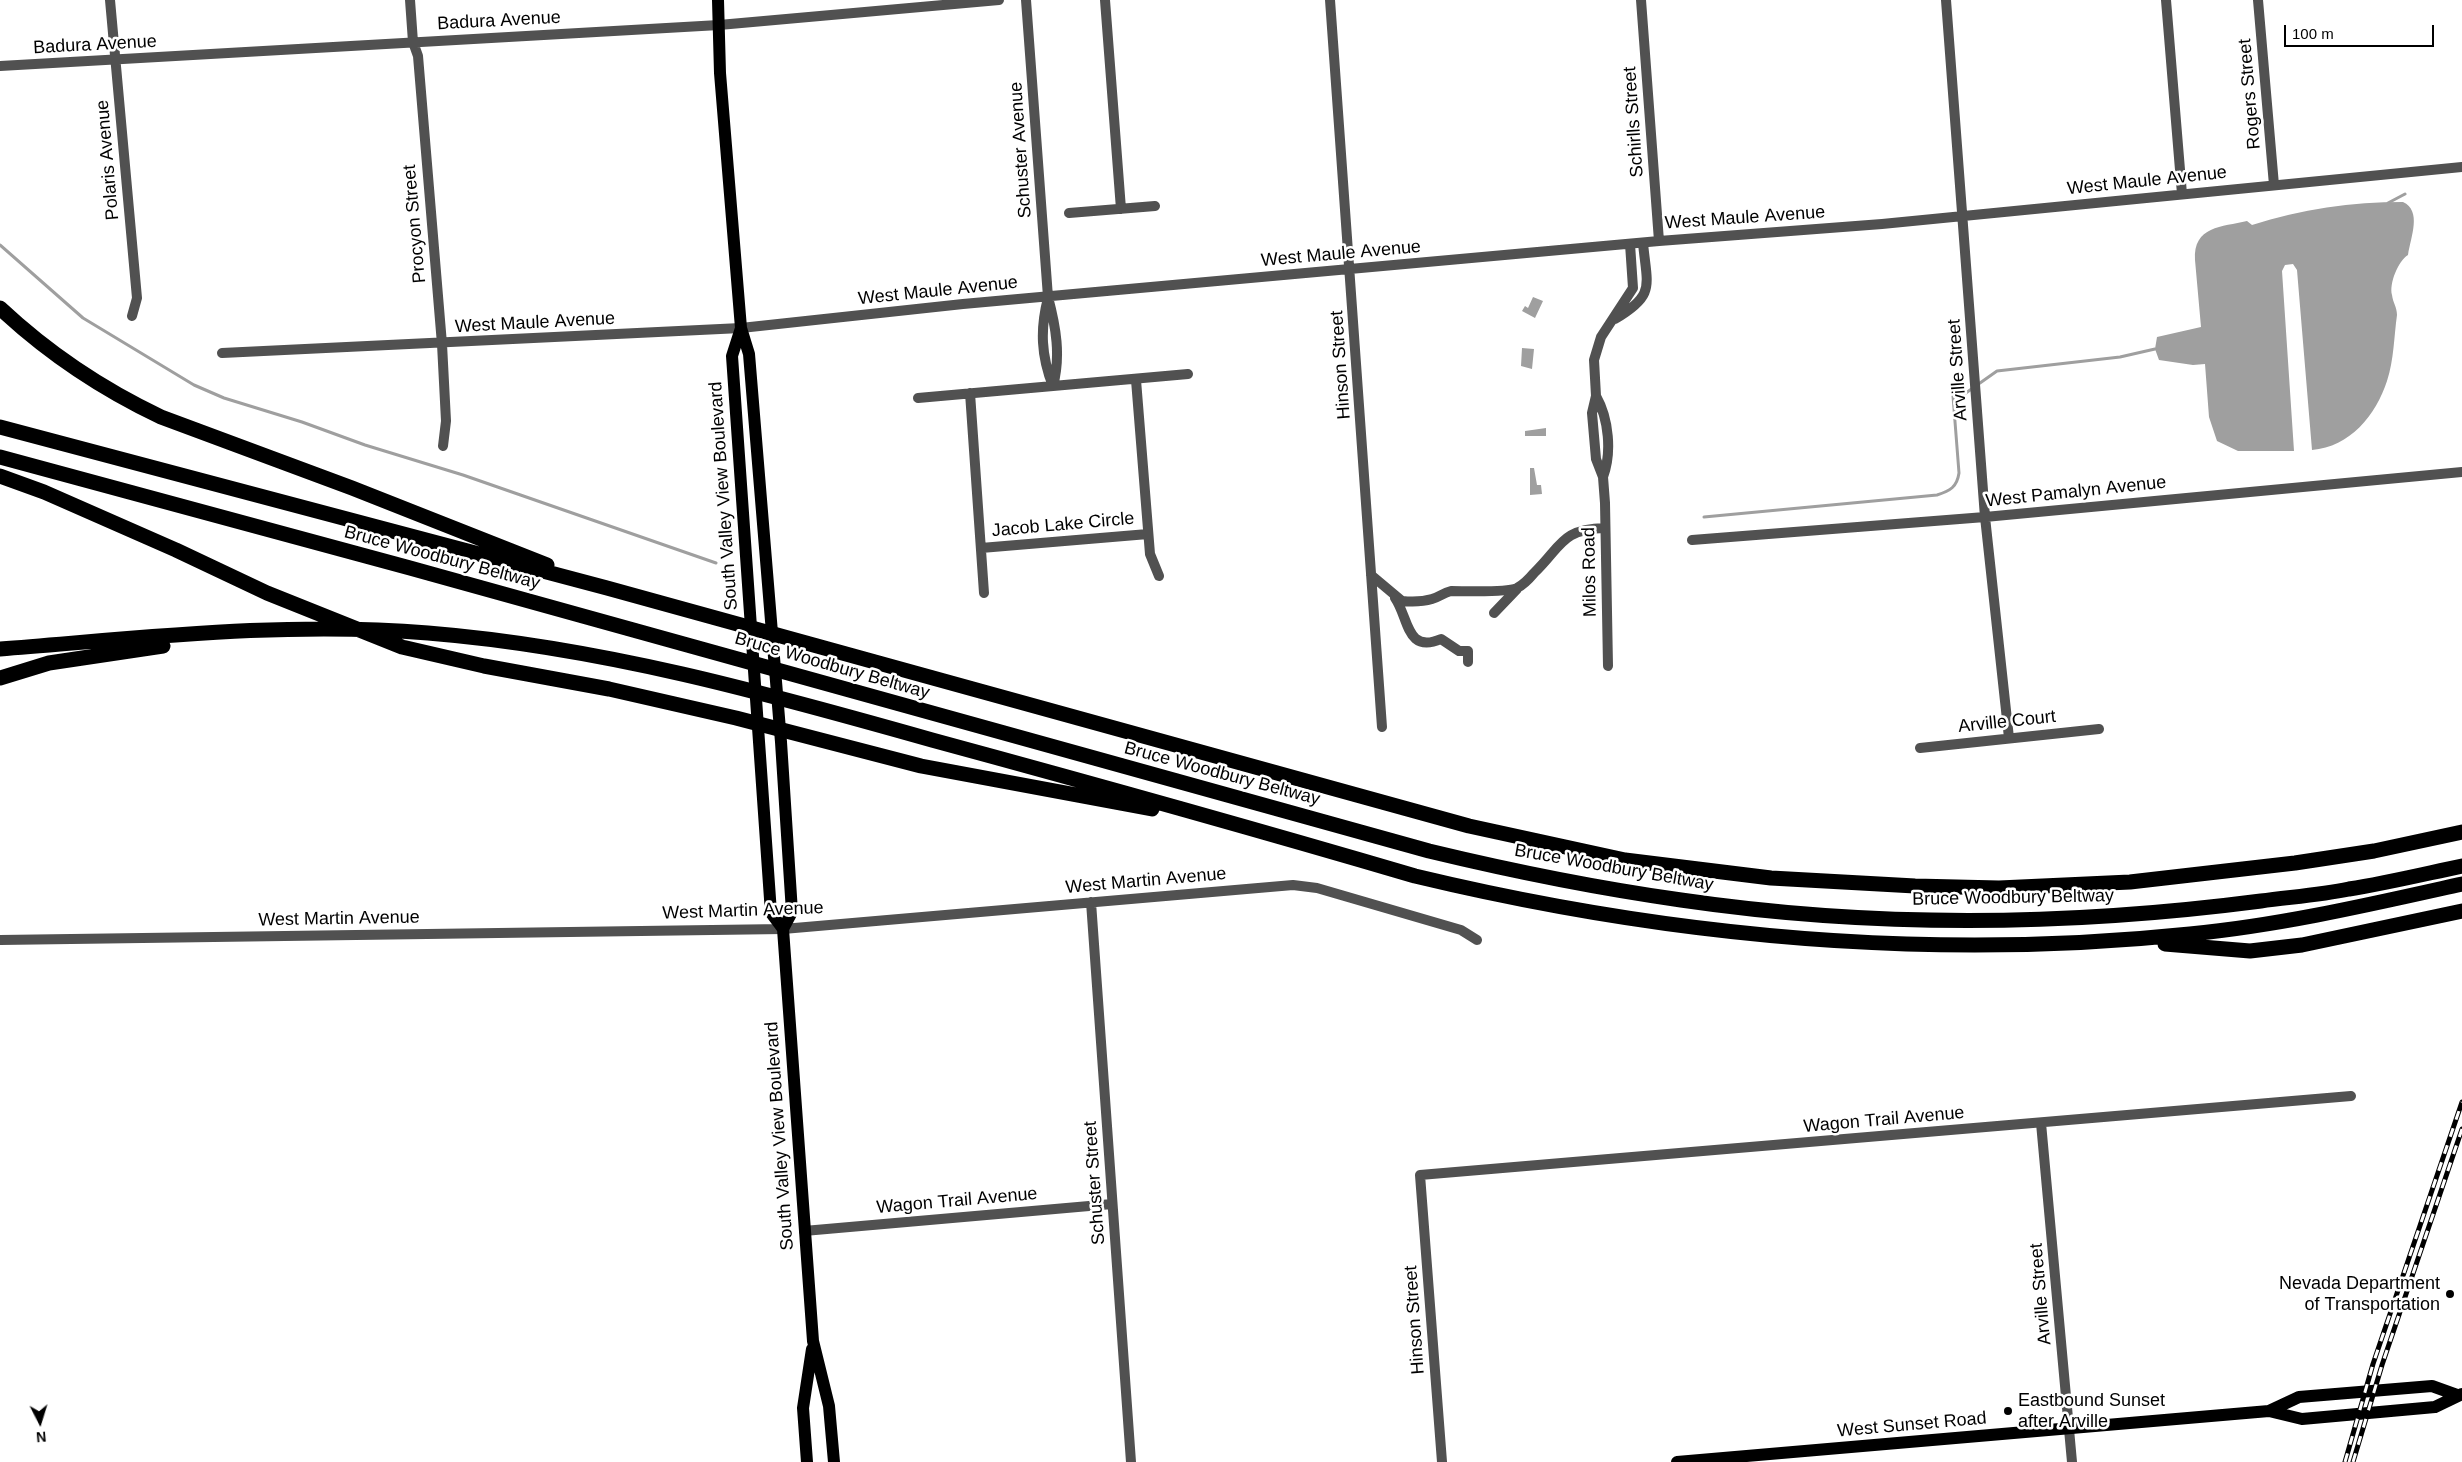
<!DOCTYPE html>
<html>
<head>
<meta charset="utf-8">
<style>
  body { margin:0 }
  #map { position:relative; width:2462px; height:1462px; overflow:hidden; background:#fff; font-family:Arial,sans-serif }
  canvas { display:block }
  .north { position:absolute; left:15px; top:1397px; width:50px; height:50px; -webkit-text-stroke:4px #fff; paint-order:stroke; rotate:175deg; font-size:14px; font-weight:700; line-height:20px; text-align:center; color:#000 }
  .north::after { content:''; display:block; margin:auto; width:18px; height:22px; background:#000; clip-path:polygon(50% 0,100% 100%,50% 72%,0 100%) }
  .scale { position:absolute; left:2284px; top:25px; width:150px; height:22px; box-sizing:border-box; border:2px solid #000; border-top:0; padding-left:6px; font-size:15px; line-height:18px; white-space:nowrap; color:#000; -webkit-text-stroke:4px #fff; paint-order:stroke }
</style>
</head>
<body>
<div id="map">
<canvas width="2462" height="1462"></canvas>
<div class="north">N</div>
<div class="scale">100 m</div>
</div>
<script>
const g = document.querySelector('canvas').getContext('2d');
g.lineJoin = 'round';
function paint(path, color) {
  g.fillStyle = color;
  g.fill(path, 'evenodd');
}
function trace(path, color, width, dash) {
  g.strokeStyle = color;
  g.lineWidth = width;
  g.lineCap = dash ? 'butt' : 'round';
  g.setLineDash(dash || []);
  g.stroke(path);
}
function label(font, color, halo, rows, align = 'center') {
  g.font = font + ' Arial,sans-serif';
  g.lineWidth = 5;
  g.setLineDash([]);
  g.textBaseline = 'middle';
  g.strokeStyle = halo;
  g.fillStyle = color;
  for (const [text, x, y, turn = 0] of rows) {
    g.save();
    g.translate(x, y);
    g.rotate((+turn || 0) * Math.PI / 180);
    g.textAlign = isNaN(turn) ? turn : align;
    if (halo) g.strokeText(text, 0, 0);
    g.fillText(text, 0, 0);
    g.restore();
  }
}
paint(new Path2D(`
  M 2403,202 C 2422,211 2411,236 2408,255 C 2398,261 2389,284 2392,295 C 2393,303 2397,307 2397,315 C 2394,336 2394,360 2387,381 C 2376,415 2350,447 2312,450 L 2297,270 L 2293,264 L 2285,265 L 2282,271 L 2294,451 L 2238,451 L 2217,441 L 2209,417 L 2205,364 L 2193,365 L 2159,360 L 2155,349 L 2157,337 L 2201,327 L 2195,260 C 2193,226 2222,227 2247,221 L 2252,225 C 2301,209 2352,202 2403,202 Z
  M 1533,297 L 1543,301 L 1535,318 L 1522,311 L 1525,306 L 1528,308 Z
  M 1522,348 L 1534,349 L 1532,369 L 1521,366 Z
  M 1546,428 L 1546,436 L 1525,436 L 1525,431 Z
  M 1530,468 L 1534,468 L 1537,485 L 1541,485 L 1542,494 L 1530,495 Z`), '#9f9f9f');
trace(new Path2D(`
  M 2388,203 L 2405,194
  M 0,245 L 83,318 L 194,385 L 224,398 L 302,422 L 365,445 L 463,475 L 716,563
  M 1704,517 L 1937,495 C 1950,491 1957,487 1959,473 L 1953,396 L 1963,395 L 1997,371 L 2120,357 L 2155,349`), '#9f9f9f', 3);
trace(new Path2D(`
  M 110,0 L 137,298 L 132,316
  M 410,0 L 413,42 L 418,56 L 442,344 L 446,421 L 443,446
  M 1026,0 L 1048,297 C 1056,327 1061,356 1053,386
  M 1105,0 L 1121,209
  M 1330,0 L 1382,727
  M 1641,0 L 1659,241
  M 1946,0 L 1985,517 L 2009,738
  M 2166,0 L 2182,194
  M 2258,0 L 2274,185
  M 0,66 L 719,25 L 999,0
  M 1069,213 L 1155,206
  M 1048,298 C 1040,329 1041,356 1053,386
  M 1615,319 C 1656,295 1647,286 1643,243
  M 222,353 L 741,328 L 963,304 L 1659,241 L 1882,224 L 2462,167
  M 1136,380 L 1150,554 L 1159,576
  M 970,393 L 984,593
  M 1596,396 C 1609,419 1612,453 1603,477
  M 918,398 L 1188,374
  M 1692,540 L 1985,517 L 2462,472
  M 981,548 L 1148,534
  M 1371,575 L 1402,601 C 1412,602 1422,602 1432,599 C 1439,597 1443,593 1451,591 C 1466,591 1505,593 1517,588 C 1523,585 1529,579 1534,573 C 1562,546 1561,529 1605,528
  M 1395,598 C 1409,618 1406,654 1441,639 L 1459,651 L 1468,651 L 1468,662
  M 1494,613 L 1517,589
  M 1608,666 L 1605,503 L 1603,477 L 1596,459 L 1592,413 L 1596,396 L 1594,360 L 1601,337 L 1633,288 L 1630,244
  M 1920,748 L 2099,729
  M 1091,902 L 1131,1462
  M 0,940 L 783,929 L 1293,885 L 1317,888 L 1461,930 L 1477,940
  M 2041,1123 L 2072,1462
  M 804,1231 L 1112,1204
  M 1442,1462 L 1420,1175 L 2351,1096`), '#515151', 10);
trace(new Path2D(`
  M 718,0 L 720,73 L 741,328 L 749,354 L 781,742 L 792,912 L 783,929 L 813,1341 L 829,1406 L 834,1462
  M 741,328 L 732,356 L 771,913 L 783,929
  M 2269,1411 L 2299,1397 L 2432,1386 L 2457,1395
  M 807,1462 L 803,1408 L 812,1349
  M 1677,1462 L 2269,1411 L 2302,1419 L 2435,1407 L 2462,1394`), '#000', 12);
trace(new Path2D(`
  M 0,308 C 48,353 102,389 161,417 L 352,488 L 547,565
  M 0,427 L 607,588 L 1469,826 L 1625,860 L 1771,878 L 1915,886 L 1999,888 L 2130,882 L 2295,863 L 2374,851 L 2462,832
  M 0,457 L 410,568 L 1429,851 C 1512,871 1596,888 1681,900 C 1872,928 2069,926 2261,901 C 2290,897 2320,895 2349,889 C 2387,883 2424,874 2462,866
  M 0,476 L 44,492 L 176,550 L 267,593 L 402,647 L 484,666 L 609,689 L 736,718 L 921,766 L 1152,809
  M 0,649 C 142,638 286,621 428,633 C 601,647 766,693 932,740 C 1094,784 1255,829 1415,876 C 1669,937 1931,961 2190,934 C 2282,925 2372,904 2462,884
  M 0,678 L 49,663 L 163,646
  M 2165,944 L 2250,951 L 2302,945 L 2462,911`), '#000', 15);
const rail = new Path2D(`
  M 2345,1462 L 2373,1364 L 2462,1102
  M 2353,1462 L 2382,1365 L 2462,1129`);
trace(rail, '#000', 5);
trace(rail, '#fff', 3, [9]);
for (const [x, y, r, color] of [
  [2450,1294,5,"#000"],
  [2008,1411,5,"#000"]
]) {
  const dot = new Path2D();
  dot.arc(x, y, r, 0, 2 * Math.PI);
  g.fillStyle = color;
  g.fill(dot);
  trace(dot, '#fff', 2);
}
label('18px', '#000', '#fff', [
  ["Badura Avenue",499,21,-3],
  ["Badura Avenue",95,45,-3],
  ["Rogers Street",2250,94,-95],
  ["Schirlls Street",1634,122,-94],
  ["Schuster Avenue",1021,150,-94],
  ["Polaris Avenue",108,160,-95],
  ["West Maule Avenue",2147,181,-6],
  ["West Maule Avenue",1745,218,-4],
  ["Procyon Street",415,224,-95],
  ["West Maule Avenue",1341,254,-5],
  ["West Maule Avenue",938,291,-6],
  ["West Maule Avenue",535,323,-3],
  ["Hinson Street",1341,365,-94],
  ["Arville Street",1958,370,-94],
  ["West Pamalyn Avenue",2076,492,-6],
  ["South Valley View Boulevard",724,496,-94],
  ["Jacob Lake Circle",1063,525,-5],
  ["Bruce Woodbury Beltway",442,558,15],
  ["Milos Road",1590,572,-91],
  ["Bruce Woodbury Beltway",832,666,16],
  ["Arville Court",2007,722,-6],
  ["Bruce Woodbury Beltway",1222,774,15],
  ["Bruce Woodbury Beltway",1614,868,10],
  ["West Martin Avenue",1146,881,-5],
  ["Bruce Woodbury Beltway",2013,898,-1],
  ["West Martin Avenue",743,911,-2],
  ["West Martin Avenue",339,919,-1],
  ["Wagon Trail Avenue",1884,1120,-5],
  ["South Valley View Boulevard",780,1136,-94],
  ["Schuster Street",1095,1183,-94],
  ["Wagon Trail Avenue",957,1201,-5],
  ["Arville Street",2041,1294,-95],
  ["Hinson Street",1415,1320,-94],
  ["West Sunset Road",1912,1425,-5]
]);
label('18px', '#000', '#fff', [
  ["Nevada Department",2440,1284],
  ["of Transportation",2440,1305],
  ["Eastbound Sunset",2018,1401,"left"],
  ["after Arville",2018,1422,"left"]
], 'right');
</script>
</body>
</html>
